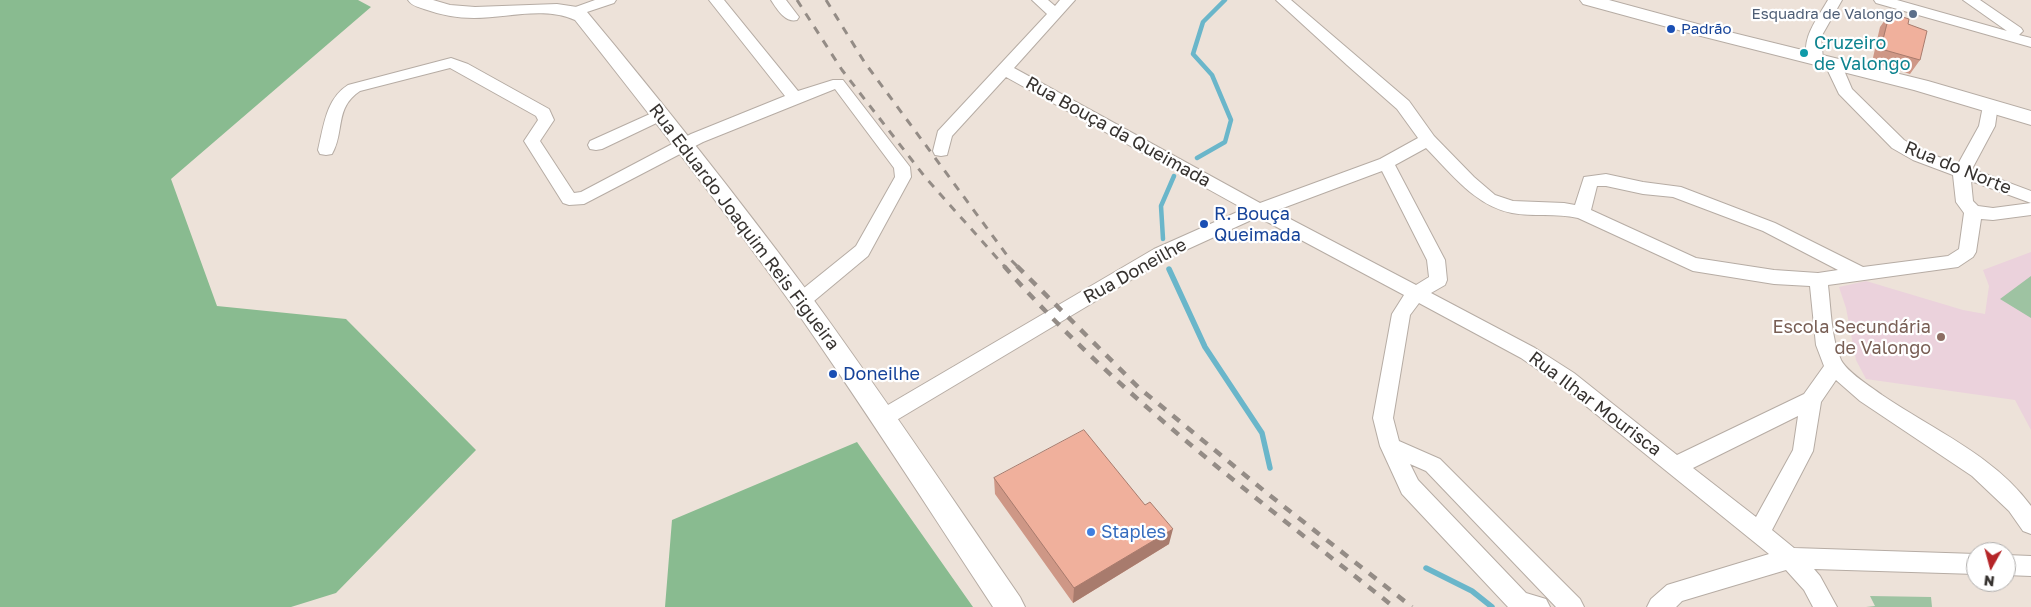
<!DOCTYPE html>
<html>
<head>
<meta charset="utf-8">
<style>
  body { margin:0 }
  #map { position:relative; width:2031px; height:607px; overflow:hidden; background:#ede2d9; font-family:"Golos Text",sans-serif }
  canvas { display:block }
  .north { position:absolute; left:1966px; top:542px; width:50px; height:50px; box-sizing:border-box; background:#fff; border:1px solid #afadac; border-radius:50%; rotate:187deg; font-size:14px; font-weight:700; line-height:20px; text-align:center; color:#36322f }
  .north::after { content:''; display:block; margin:auto; width:18px; height:22px; background:#b52528; clip-path:polygon(50% 0,100% 100%,50% 72%,0 100%) }
</style>
</head>
<body>
<div id="map">
<canvas width="2031" height="607"></canvas>
<div class="north">N</div>
</div>
<script>
const g = document.querySelector('canvas').getContext('2d');
g.lineJoin = 'round';
function paint(path, color) {
  g.fillStyle = color;
  g.fill(path, 'evenodd');
}
function trace(path, color, width, dash) {
  g.strokeStyle = color;
  g.lineWidth = width;
  g.lineCap = dash ? 'butt' : 'round';
  g.setLineDash(dash || []);
  g.stroke(path);
}
function label(font, color, halo, rows, align = 'center') {
  g.font = font + ' "Golos Text",sans-serif';
  g.lineWidth = 4.5;
  g.setLineDash([]);
  g.textBaseline = 'middle';
  g.strokeStyle = halo;
  g.fillStyle = color;
  for (const [text, x, y, turn = 0] of rows) {
    g.save();
    g.translate(x, y);
    g.rotate((+turn || 0) * Math.PI / 180);
    g.textAlign = isNaN(turn) ? turn : align;
    if (halo) g.strokeText(text, 0, 0);
    g.fillText(text, 0, 0);
    g.restore();
  }
}
paint(new Path2D(`
  M 2031,252 L 2031,430 L 2015,400 L 1866,379 L 1856,360 L 1846,308 L 1839,287 L 1866,281 L 1963,310 L 1985,314 L 1989,286 L 1983,270 Z`), '#ebd2dc');
paint(new Path2D(`
  M 2031,276 L 2031,318 L 2000,299 Z
  M 1870,596 L 1931,597 L 1932,607 L 1866,607 L 1875,606 Z`), '#9ec3a2');
paint(new Path2D(`
  M 0,0 L 358,0 L 371,7 L 171,179 L 217,306 L 346,319 L 476,450 L 336,593 L 291,607 L 0,607 Z
  M 857,442 L 973,607 L 665,607 L 672,520 Z`), '#89bb90');
trace(new Path2D(`
  M 1197,158 L 1225,142 L 1231,120 L 1212,75 L 1193,54 L 1203,22 L 1225,0
  M 1163,239 L 1161,206 L 1174,176`), '#6ab6ca', 4.5);
trace(new Path2D(`
  M 1169,269 L 1205,347 L 1262,433 L 1270,468
  M 1426,568 L 1472,591 L 1492,607`), '#6ab6ca', 5.5);
const minor = new Path2D(`
  M 595,0 L 616,0 L 614,3 L 575,16 L 570,15 L 568,12 L 570,9 Z
  M 709,0 L 724,0 L 798,91 L 833,80 L 843,80 L 910,167 L 911,177 L 868,256 L 808,306 L 801,308 L 794,306 L 792,301 L 794,296 L 856,246 L 895,177 L 894,168 L 835,89 L 703,142 L 584,204 L 569,205 L 563,203 L 524,141 L 538,120 L 536,116 L 450,68 L 360,91 C 334,108 345,132 332,154 L 326,155 L 320,154 L 318,150 C 324,125 326,99 348,85 L 451,58 L 468,64 L 549,109 L 554,120 L 540,141 L 574,193 L 581,192 L 691,134 L 785,96 Z
  M 771,0 L 786,0 L 799,17 L 797,20 C 785,23 777,9 771,0 Z
  M 1032,0 L 1048,0 L 1055,6 L 1060,0 L 1075,0 L 1014,68 L 1260,203 L 1380,159 L 1418,138 L 1397,109 L 1347,65 L 1276,0 L 1291,0 L 1409,101 L 1434,136 L 1474,177 L 1495,195 L 1513,201 L 1564,203 L 1575,205 L 1584,177 L 1606,174 L 1643,182 L 1681,187 L 1775,223 L 1863,267 L 1948,256 L 1959,249 L 1964,213 L 1956,202 L 1953,175 L 1913,160 L 1892,148 L 1839,94 L 1828,71 L 1827,64 L 1830,61 L 1840,61 L 1852,89 L 1904,140 L 1925,152 L 1958,164 L 1979,126 L 1984,101 L 1996,101 L 1998,105 L 1995,126 L 1972,169 L 2031,191 L 2031,203 L 1971,181 L 1973,201 L 1978,206 L 1993,208 L 2031,203 L 2031,215 L 1993,220 L 1981,219 L 1976,252 L 1973,257 L 1958,267 L 1828,285 C 1831,310 1831,338 1841,360 C 1847,372 1871,387 1882,395 C 1932,429 1995,456 2031,506 L 2031,534 L 2023,531 L 2009,511 L 1972,476 L 1860,401 L 1836,380 L 1821,402 L 1813,451 L 1772,530 L 1794,548 L 1976,554 L 1976,574 L 1814,569 L 1820,576 L 1837,607 L 1813,607 L 1804,590 L 1786,570 L 1682,601 L 1676,607 L 1647,607 L 1651,599 L 1667,585 L 1769,554 L 1560,385 L 1521,358 L 1419,303 L 1410,315 L 1393,418 L 1399,441 L 1440,459 L 1580,599 L 1584,607 L 1556,607 L 1426,471 L 1410,464 L 1418,480 L 1526,593 L 1546,599 L 1550,607 L 1508,607 L 1402,494 L 1380,446 L 1373,418 L 1392,314 L 1404,295 L 1258,217 L 1166,259 L 890,424 L 883,426 L 876,424 L 873,418 L 876,412 L 1154,249 L 1244,209 L 1006,77 L 952,136 L 947,155 L 941,156 L 935,155 L 933,151 L 938,131 L 1047,14 ZM 1426,148 C 1451,173 1475,206 1512,213 C 1533,217 1556,213 1578,218 L 1693,271 L 1774,284 L 1810,286 L 1816,345 L 1824,366 L 1804,394 L 1677,455 L 1574,373 L 1535,348 L 1431,293 L 1445,285 L 1447,280 L 1445,260 L 1395,165 ZM 1382,171 L 1427,260 L 1429,277 L 1416,285 L 1275,211 ZM 1597,186 L 1606,186 L 1643,194 L 1673,197 L 1763,231 L 1838,270 L 1818,273 L 1774,270 L 1696,258 L 1591,210 ZM 1798,416 L 1793,450 L 1756,517 L 1693,468 Z
  M 1828,0 L 1842,0 L 1821,37 L 1823,59 L 1820,62 L 1810,62 C 1797,43 1819,16 1828,0 Z
  M 1874,0 L 1897,0 L 2007,31 L 1963,0 L 1980,0 L 2021,28 L 2023,31 L 2019,35 L 2031,38 L 2031,47 L 1876,3 Z
  M 661,109 L 667,110 L 669,114 L 667,118 L 602,149 L 596,150 L 590,149 L 588,145 L 590,141 Z
  M 2006,555 L 2031,556 L 2031,576 L 2006,575 Z`);
const major = new Path2D(`
  M 408,0 L 433,0 L 450,5 L 475,7 L 557,4 L 577,7 L 587,12 C 662,102 735,194 805,288 C 879,389 949,494 1020,597 L 1025,607 L 993,607 C 926,505 860,402 790,302 C 721,206 648,112 575,20 C 544,6 506,18 474,18 C 457,18 441,15 424,9 C 418,7 412,6 408,0 Z
  M 1580,0 L 1609,0 L 1705,26 L 1928,81 L 2031,111 L 2031,125 L 1914,90 L 1693,34 L 1583,4 Z`);
trace(minor, '#b6aca4', 2);
trace(major, '#b6aca4', 2);
paint(minor, '#fff');
paint(major, '#fff');
trace(new Path2D(`
  M 797,0 L 842,70 L 925,177 L 1005,267
  M 826,0 L 865,63 L 1009,258 L 1018,267`), '#948c86', 3, [8, 8]);
trace(new Path2D(`
  M 1004,266 C 1118,396 1259,500 1394,607
  M 1017,266 L 1138,387 L 1268,494 L 1412,607`), '#948c86', 4.5, [9, 9]);
paint(new Path2D(`
  M 1890,13 L 1920,60 L 1910,74 L 1872,62 L 1880,27 Z
  M 994,478 L 1169,544 L 1073,603 L 995,494 Z`), '#ce9786');
paint(new Path2D(`
  M 1173,529 L 1169,544 L 1073,603 L 1074,588 Z`), '#a87b6d');
const building = new Path2D(`
  M 1890,13 L 1909,19 L 1908,24 L 1927,31 L 1920,60 L 1881,49 Z
  M 1084,430 L 1145,505 L 1150,502 L 1173,529 L 1074,588 L 994,478 Z`);
paint(building, '#f0b09c');
trace(building, '#a87b6d', 1);
for (const [x, y, r, color] of [
  [1913,14,5,"#5c6f8a"],
  [1671,29,5,"#1a4fb4"],
  [1804,53,5,"#0f9aa8"],
  [1204,224,5,"#1a4fb4"],
  [1941,337,5,"#8d6e63"],
  [833,374,5,"#1a4fb4"],
  [1091,532,5,"#3f7fe0"]
]) {
  const dot = new Path2D();
  dot.arc(x, y, r, 0, 2 * Math.PI);
  g.fillStyle = color;
  g.fill(dot);
  trace(dot, '#fff', 2);
}
label('15px', '#4e5e75', '#fff', [
  ["Esquadra de Valongo",1903,14]
], 'right');
label('15px', '#164399', '#fff', [
  ["Padrão",1681,29]
], 'left');
label('18px', '#0d838f', '#fff', [
  ["Cruzeiro",1814,43],
  ["de Valongo",1814,64]
], 'left');
label('18px', '#36322f', '#fff', [
  ["Rua Bouça da Queimada",1118,132,29],
  ["Rua do Norte",1958,168,22],
  ["Rua Eduardo Joaquim Reis Figueira",744,227,53],
  ["Rua Doneilhe",1135,271,-29],
  ["Rua Ilhar Mourisca",1595,404,37]
]);
label('18px', '#164399', '#fff', [
  ["R. Bouça",1214,214],
  ["Queimada",1214,235],
  ["Doneilhe",843,374]
], 'left');
label('18px', '#785e54', '#fff', [
  ["Escola Secundária",1931,327],
  ["de Valongo",1931,348]
], 'right');
label('18px', '#366cbe', '#fff', [
  ["Staples",1101,532]
], 'left');
</script>
</body>
</html>
